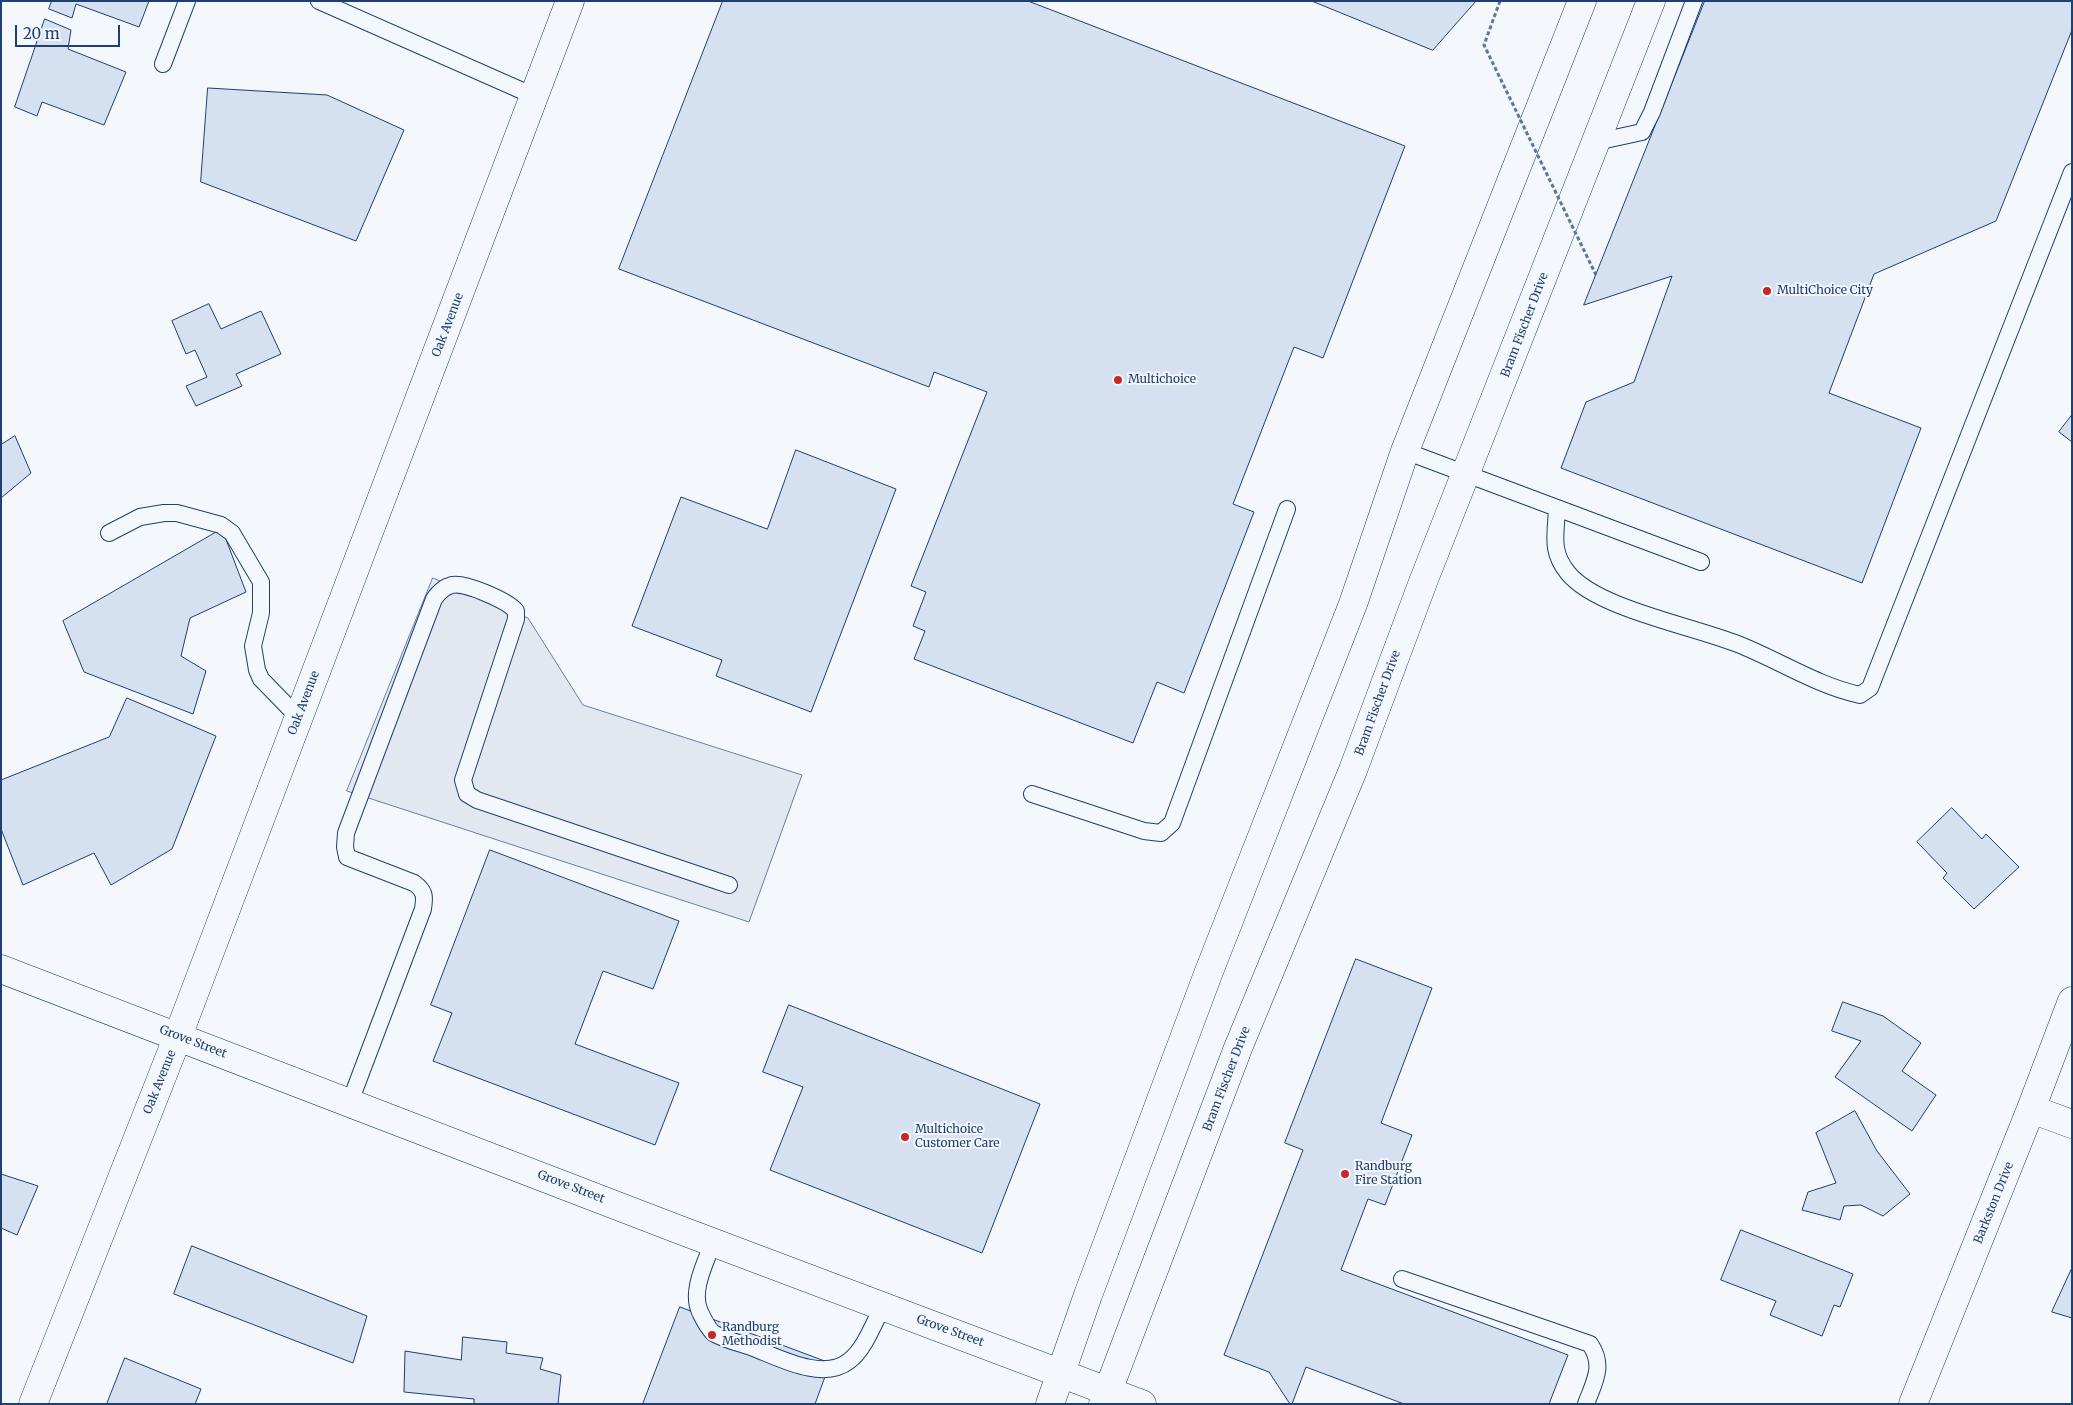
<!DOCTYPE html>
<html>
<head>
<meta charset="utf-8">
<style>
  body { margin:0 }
  #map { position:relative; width:2073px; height:1405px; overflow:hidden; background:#f4f7fb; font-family:Merriweather,serif }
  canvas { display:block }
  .frame { position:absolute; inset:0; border:2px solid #1d3f73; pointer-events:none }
  .scale { position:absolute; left:15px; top:25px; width:105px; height:22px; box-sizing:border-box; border:2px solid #1d3f73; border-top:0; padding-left:6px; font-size:15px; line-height:18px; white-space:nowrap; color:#1d3f73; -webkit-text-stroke:4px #f4f7fb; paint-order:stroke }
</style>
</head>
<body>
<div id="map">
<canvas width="2073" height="1405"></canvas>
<div class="frame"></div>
<div class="scale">20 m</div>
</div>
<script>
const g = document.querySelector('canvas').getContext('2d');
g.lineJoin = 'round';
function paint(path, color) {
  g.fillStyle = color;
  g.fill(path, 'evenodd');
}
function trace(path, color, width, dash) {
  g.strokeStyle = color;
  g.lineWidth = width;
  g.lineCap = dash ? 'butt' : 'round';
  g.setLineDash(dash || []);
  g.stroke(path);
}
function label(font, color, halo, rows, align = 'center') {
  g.font = font + ' Merriweather,serif';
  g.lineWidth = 4;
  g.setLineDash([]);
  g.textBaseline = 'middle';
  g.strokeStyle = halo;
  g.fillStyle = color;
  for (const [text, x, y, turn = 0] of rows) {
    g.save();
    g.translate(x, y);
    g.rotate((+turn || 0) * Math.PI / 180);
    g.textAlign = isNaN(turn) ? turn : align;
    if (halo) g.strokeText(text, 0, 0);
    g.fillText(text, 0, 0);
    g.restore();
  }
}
const parking = new Path2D(`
  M 433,578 L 528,618 L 583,705 L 802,775 L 749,922 L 347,791 Z`);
paint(parking, '#e3e8f0');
trace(parking, '#687fa3', 1);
const building = new Path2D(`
  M 52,1 L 149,1 L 139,27 L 76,4 L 72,18 L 49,9 Z
  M 723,1 L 1028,1 L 1405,146 L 1323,358 L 1294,347 L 1233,504 L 1254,512 L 1184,693 L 1157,682 L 1133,743 L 914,659 L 925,631 L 913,626 L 926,592 L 911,586 L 987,392 L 934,372 L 929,387 L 619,269 Z
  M 1312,1 L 1476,1 L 1433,50 Z
  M 1705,1 L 2072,1 L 2072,30 L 1996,221 L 1874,274 L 1829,393 L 1921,428 L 1862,583 L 1561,468 L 1586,402 L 1634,382 L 1672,276 L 1584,305 Z
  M 45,19 L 71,30 L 68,49 L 126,72 L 104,125 L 42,102 L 37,116 L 15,107 Z
  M 208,88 L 327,95 L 404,130 L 356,241 L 201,182 Z
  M 209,304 L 221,329 L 261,311 L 281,354 L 236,374 L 242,386 L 196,406 L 186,386 L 207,377 L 195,350 L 186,354 L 172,321 Z
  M 2072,415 L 2072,442 L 2059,432 Z
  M 15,436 L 31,473 L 1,498 L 1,445 Z
  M 796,450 L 896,489 L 811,712 L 716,676 L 722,660 L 632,626 L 681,497 L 767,529 Z
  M 222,529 L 246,592 L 190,618 L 181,656 L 206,671 L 193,714 L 84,672 L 63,621 Z
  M 127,698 L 216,736 L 172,849 L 111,885 L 94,853 L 23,885 L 1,829 L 1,780 L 109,737 Z
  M 1952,808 L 1982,839 L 1986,834 L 2019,867 L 1974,909 L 1943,878 L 1947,873 L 1917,842 Z
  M 490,850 L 679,921 L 653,989 L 603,971 L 575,1044 L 679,1083 L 655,1145 L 433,1061 L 452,1013 L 431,1005 Z
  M 1356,959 L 1432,988 L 1381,1123 L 1412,1135 L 1385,1205 L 1368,1199 L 1341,1270 L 1568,1355 L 1549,1404 L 1404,1404 L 1306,1367 L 1292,1404 L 1290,1404 L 1269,1372 L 1224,1355 L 1303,1150 L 1285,1143 Z
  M 1843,1002 L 1883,1016 L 1921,1043 L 1902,1071 L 1936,1095 L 1912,1131 L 1835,1077 L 1861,1041 L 1832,1031 Z
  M 789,1005 L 1040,1104 L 982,1253 L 770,1170 L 803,1087 L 763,1072 Z
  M 1855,1111 L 1877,1151 L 1910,1194 L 1883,1216 L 1861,1205 L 1844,1206 L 1840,1220 L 1802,1210 L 1808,1192 L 1836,1183 L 1816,1133 Z
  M 1,1174 L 38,1186 L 17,1235 L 1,1228 Z
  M 1741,1230 L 1853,1274 L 1840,1307 L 1834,1305 L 1822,1336 L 1770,1315 L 1776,1301 L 1721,1280 Z
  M 192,1246 L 367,1316 L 353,1363 L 174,1294 Z
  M 2072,1268 L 2072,1318 L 2052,1312 Z
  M 680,1307 L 830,1363 L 815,1404 L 643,1404 Z
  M 463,1337 L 507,1342 L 506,1353 L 543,1358 L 540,1369 L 561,1375 L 558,1404 L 474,1404 L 474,1399 L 404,1392 L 405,1351 L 461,1360 Z
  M 125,1358 L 201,1389 L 195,1404 L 107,1404 Z`);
paint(building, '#d5e0f0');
trace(building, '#1d3f73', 1);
const service = new Path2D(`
  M 319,1 L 534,96
  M 163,64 L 187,1
  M 1596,142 L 1642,132 L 1652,112 L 1694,1
  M 1405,451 L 1701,562
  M 1557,508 C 1556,535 1550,551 1568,573 C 1598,610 1699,627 1745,647 C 1783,663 1819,686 1860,695 L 1870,688 L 2072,172
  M 109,533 L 140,517 L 164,513 L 177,513 L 221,525 L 232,533 L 261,582 L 261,613 L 253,646 L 257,670 L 261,679 L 299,718
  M 1032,794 L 1144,831 L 1161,833 L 1172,823 L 1287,509
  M 350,1102 L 423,909 C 425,896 425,891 414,883 L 347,857 L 345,847 L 346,833 L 434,599 C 438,593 444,587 452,585 C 465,582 508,601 516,611 L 516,619 L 463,780 L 467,794 L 477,800 L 729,885
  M 713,1242 C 706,1262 690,1291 700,1312 C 703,1318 709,1331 715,1334 C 726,1340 739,1343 751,1347 C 778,1357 822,1382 849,1361 C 865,1349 874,1322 883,1306
  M 1402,1279 L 1590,1344 C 1605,1366 1594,1382 1586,1404`);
const minor = new Path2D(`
  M 1,969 L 680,1230 L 1142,1404
  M 2031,1109 L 2072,1124
  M 33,1404 L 178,1036 L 570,1
  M 1913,1404 L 2031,1109 L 2072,1001`);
const secondary = new Path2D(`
  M 1050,1404 L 1088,1295 L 1208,974 L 1353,604 L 1405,451 L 1582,1
  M 1103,1404 L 1238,1048 L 1353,770 L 1423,582 L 1651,1`);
trace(service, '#1d3f73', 18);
trace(minor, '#1d3f73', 29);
trace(secondary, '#1d3f73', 29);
trace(service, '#f4f7fb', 16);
trace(minor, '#f4f7fb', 28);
trace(secondary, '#f4f7fb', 28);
trace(new Path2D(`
  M 1500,1 L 1484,45 L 1596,275`), '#5e769c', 3, [4, 2.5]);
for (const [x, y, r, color] of [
  [1767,291,5,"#c62828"],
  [1118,380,5,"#c62828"],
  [905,1137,5,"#c62828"],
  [1345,1174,5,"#c62828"],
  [712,1335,5,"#c62828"]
]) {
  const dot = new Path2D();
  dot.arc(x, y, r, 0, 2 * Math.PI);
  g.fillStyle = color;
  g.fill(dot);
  trace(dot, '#f4f7fb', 2);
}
label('12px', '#1d3f73', '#f4f7fb', [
  ["MultiChoice City",1777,291],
  ["Multichoice",1128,380],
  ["Multichoice",915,1130],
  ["Customer Care",915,1144],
  ["Randburg",1355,1167],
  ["Fire Station",1355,1181],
  ["Randburg",722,1328],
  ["Methodist",722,1342]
], 'left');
label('12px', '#1d3f73', '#f4f7fb', [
  ["Oak Avenue",448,325,-69],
  ["Bram Fischer Drive",1525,325,-69],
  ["Oak Avenue",304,703,-69],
  ["Bram Fischer Drive",1378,703,-70],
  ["Grove Street",193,1042,21],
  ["Bram Fischer Drive",1227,1079,-69],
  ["Oak Avenue",160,1082,-68],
  ["Grove Street",571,1187,21],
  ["Barkston Drive",1994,1203,-68],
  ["Grove Street",950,1331,20]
]);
</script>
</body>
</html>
